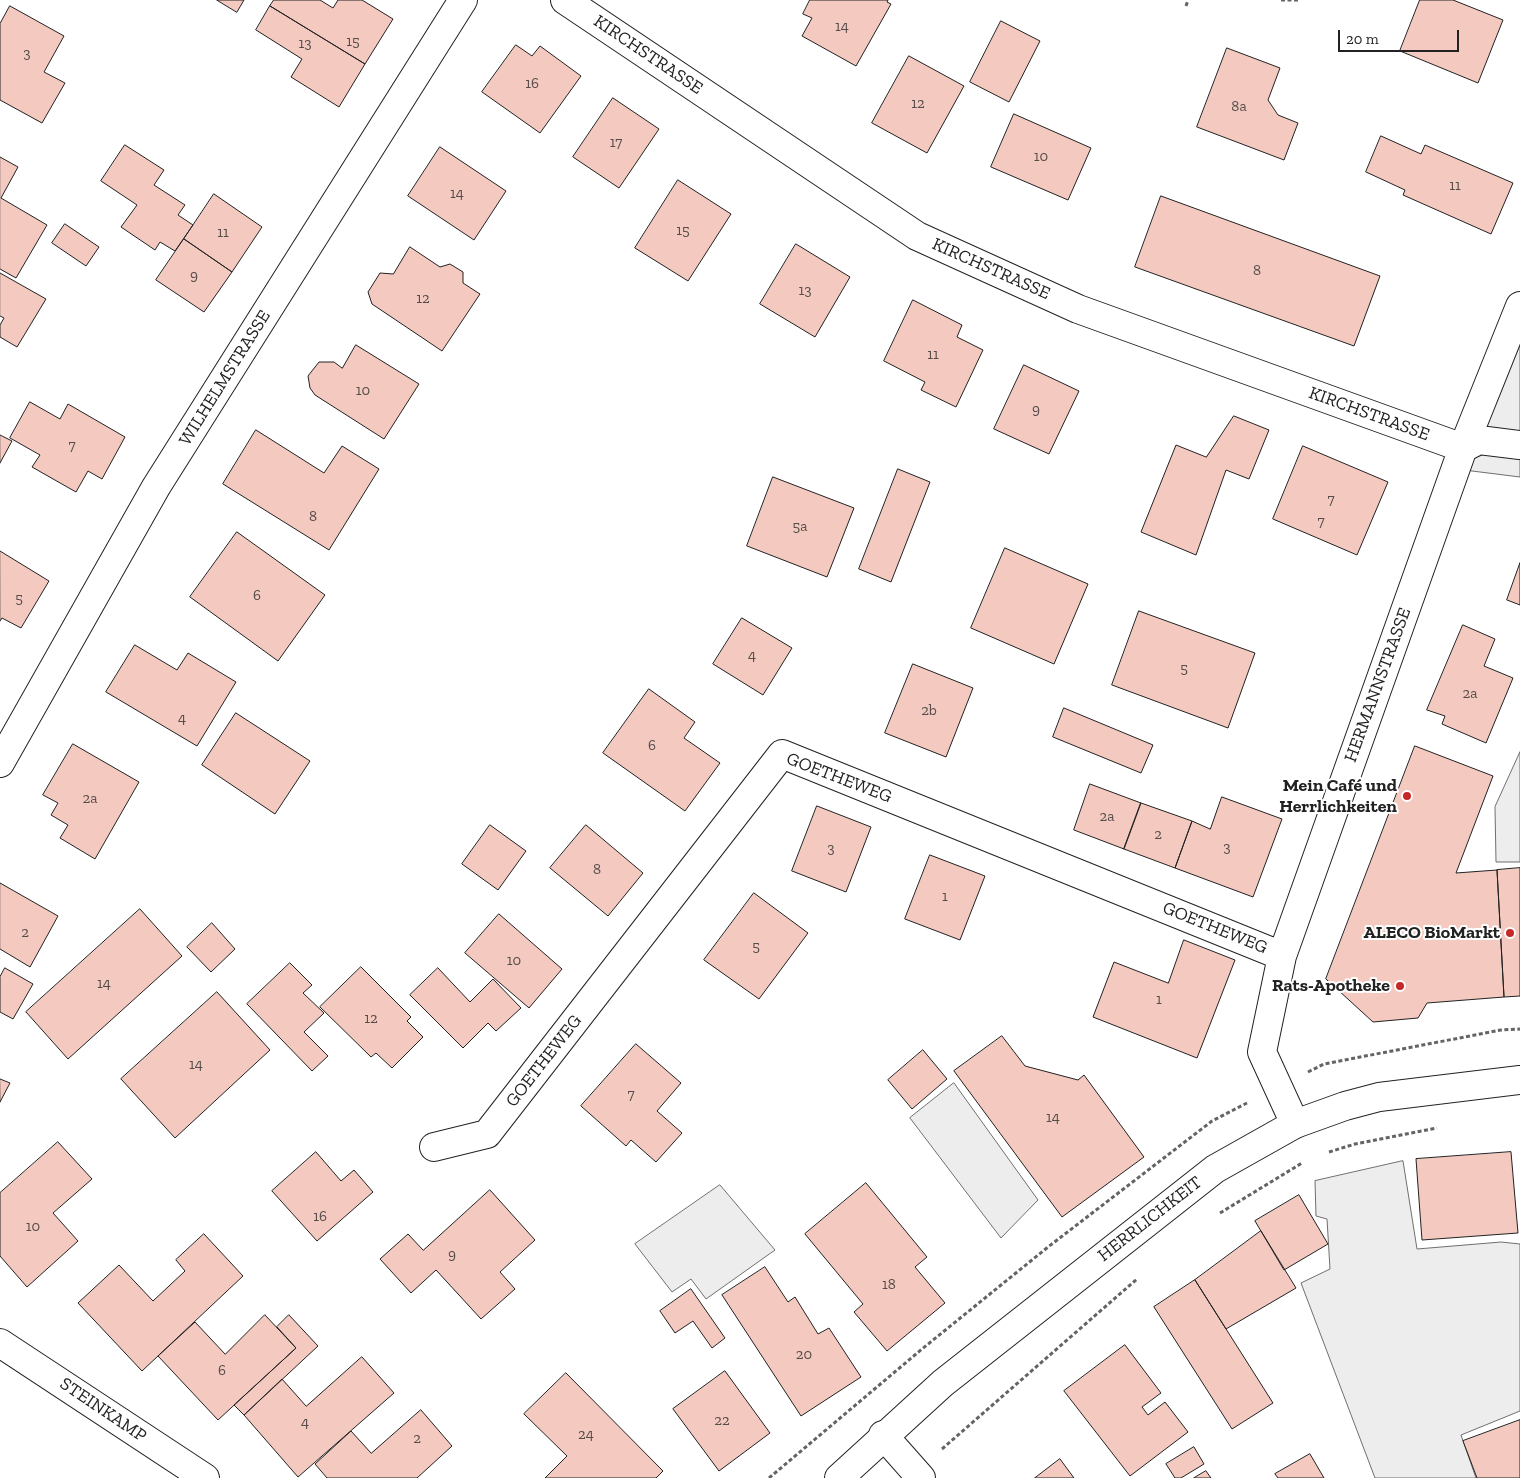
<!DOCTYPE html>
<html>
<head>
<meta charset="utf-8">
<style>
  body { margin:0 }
  #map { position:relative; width:1520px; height:1478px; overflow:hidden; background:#fff; font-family:"Zilla Slab",serif }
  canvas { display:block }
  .scale { position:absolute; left:1338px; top:30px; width:121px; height:22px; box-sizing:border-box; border:2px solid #222; border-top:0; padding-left:6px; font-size:15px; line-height:18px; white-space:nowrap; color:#222; -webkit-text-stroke:4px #fff; paint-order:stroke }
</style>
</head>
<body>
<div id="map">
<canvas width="1520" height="1478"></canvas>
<div class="scale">20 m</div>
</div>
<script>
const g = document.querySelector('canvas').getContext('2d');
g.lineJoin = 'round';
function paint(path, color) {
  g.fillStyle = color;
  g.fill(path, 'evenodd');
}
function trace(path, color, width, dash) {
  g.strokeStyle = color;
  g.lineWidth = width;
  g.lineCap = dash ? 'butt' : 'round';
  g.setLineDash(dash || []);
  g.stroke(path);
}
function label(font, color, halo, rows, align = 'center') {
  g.font = font + ' "Zilla Slab",serif';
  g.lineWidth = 4;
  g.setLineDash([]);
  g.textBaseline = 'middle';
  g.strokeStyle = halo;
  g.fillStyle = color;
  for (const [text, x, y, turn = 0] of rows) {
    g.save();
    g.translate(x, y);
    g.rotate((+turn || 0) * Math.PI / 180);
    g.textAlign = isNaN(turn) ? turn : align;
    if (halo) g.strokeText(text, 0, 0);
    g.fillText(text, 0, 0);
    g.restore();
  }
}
const parking = new Path2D(`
  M 1520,336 L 1520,477 L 1464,470 Z
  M 1520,752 L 1520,862 L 1496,862 L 1495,807 Z
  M 954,1083 L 1038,1200 L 1001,1238 L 910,1118 Z
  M 1403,1161 L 1417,1249 L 1501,1242 L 1520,1244 L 1520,1411 L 1461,1435 L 1476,1478 L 1375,1478 L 1301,1283 L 1330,1269 L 1327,1219 L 1316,1216 L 1315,1181 Z
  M 720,1185 L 775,1250 L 706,1299 L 691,1279 L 672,1292 L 635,1244 Z`);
paint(parking, '#ededed');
trace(parking, '#6f6f6f', 1);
const building = new Path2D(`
  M 217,0 L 244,0 L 237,12 Z
  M 274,0 L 320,0 L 333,8 L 338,0 L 362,0 L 393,19 L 365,64 L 270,6 Z
  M 810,0 L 888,0 L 887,2 L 891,4 L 856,66 L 802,36 L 812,18 L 803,14 Z
  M 1420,0 L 1453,0 L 1503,20 L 1478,83 L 1400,51 Z
  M 10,6 L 64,36 L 44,72 L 65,83 L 42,123 L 0,100 L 0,24 Z
  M 270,6 L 365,64 L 339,107 L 291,77 L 302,59 L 256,30 Z
  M 1001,21 L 1040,41 L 1009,102 L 970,82 Z
  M 516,45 L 532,56 L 540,46 L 581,76 L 540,133 L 482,92 Z
  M 1227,48 L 1280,68 L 1268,100 L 1278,115 L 1298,123 L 1284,160 L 1197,127 Z
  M 909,56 L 964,86 L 927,153 L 872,123 Z
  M 613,98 L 659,129 L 619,188 L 573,157 Z
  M 1014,114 L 1091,148 L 1068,200 L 991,167 Z
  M 1381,136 L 1421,154 L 1425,145 L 1513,183 L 1491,234 L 1403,195 L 1405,190 L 1366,172 Z
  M 125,145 L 164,170 L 154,185 L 185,205 L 178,215 L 193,225 L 175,251 L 160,242 L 155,250 L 121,227 L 137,205 L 101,181 Z
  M 440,147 L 506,191 L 474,240 L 408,196 Z
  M 0,157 L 18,167 L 1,198 L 47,225 L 16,278 L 0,269 Z
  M 678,180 L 731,214 L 688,281 L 635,248 Z
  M 214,194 L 262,227 L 232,272 L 184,239 Z
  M 1161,196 L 1380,276 L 1354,346 L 1135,267 Z
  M 65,224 L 99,247 L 86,266 L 52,243 Z
  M 184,239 L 232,272 L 204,312 L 156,280 Z
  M 796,244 L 850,277 L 815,337 L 760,304 Z
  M 410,247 L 440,267 L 450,264 L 463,272 L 463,283 L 480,294 L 442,351 L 372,304 L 368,292 L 380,273 L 393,274 Z
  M 0,273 L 46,299 L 17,347 L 0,337 L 0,325 L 4,318 L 0,316 Z
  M 913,300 L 962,325 L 957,337 L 983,350 L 956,407 L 921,390 L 925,382 L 884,361 Z
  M 356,345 L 419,384 L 384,439 L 315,395 L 310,388 L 308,376 L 319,362 L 334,362 L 342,368 Z
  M 1024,365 L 1079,391 L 1049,454 L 994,429 Z
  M 30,402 L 60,419 L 68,404 L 125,437 L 102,479 L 88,471 L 76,492 L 32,467 L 40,455 L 10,438 Z
  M 1234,416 L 1269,430 L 1249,479 L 1226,470 L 1196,555 L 1141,532 L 1176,445 L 1206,457 Z
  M 256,430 L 324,473 L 342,446 L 379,469 L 329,550 L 223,484 Z
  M 0,435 L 12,441 L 0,463 Z
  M 1303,446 L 1388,482 L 1357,555 L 1273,519 Z
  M 898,469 L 930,482 L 891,582 L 859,569 Z
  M 773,477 L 854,508 L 827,577 L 747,546 Z
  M 237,532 L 325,595 L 278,661 L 190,597 Z
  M 1005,548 L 1088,584 L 1054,664 L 971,628 Z
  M 0,551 L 49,581 L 21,628 L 2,618 L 0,621 Z
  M 1520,563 L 1520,605 L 1507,600 Z
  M 1139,611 L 1255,653 L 1228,728 L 1112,685 Z
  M 742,618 L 792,648 L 763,695 L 713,664 Z
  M 1463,625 L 1495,639 L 1484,666 L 1513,678 L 1486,743 L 1442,724 L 1445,716 L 1427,710 Z
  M 135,645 L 177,670 L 188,653 L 236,682 L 197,746 L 106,692 Z
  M 913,664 L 973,688 L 946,757 L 885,733 Z
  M 649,689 L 695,722 L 684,738 L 720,763 L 685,811 L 603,753 Z
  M 1064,708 L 1153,745 L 1141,773 L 1053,737 Z
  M 236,713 L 310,761 L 275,814 L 202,765 Z
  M 73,744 L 139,782 L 95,859 L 60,838 L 68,825 L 51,815 L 58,803 L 43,795 Z
  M 1415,746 L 1493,776 L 1456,873 L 1497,870 L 1504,997 L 1427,1003 L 1418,1018 L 1373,1022 L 1326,979 Z
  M 1090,784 L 1141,803 L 1124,849 L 1074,830 Z
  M 1222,797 L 1282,819 L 1253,897 L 1175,868 L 1192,821 L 1210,829 Z
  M 1141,803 L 1192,821 L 1175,868 L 1124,849 Z
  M 817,806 L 871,827 L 846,892 L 792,871 Z
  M 490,825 L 526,851 L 498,890 L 462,864 Z
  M 586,825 L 643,873 L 608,916 L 550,868 Z
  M 930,855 L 985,876 L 960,940 L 905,919 Z
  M 1520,868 L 1520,996 L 1504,997 L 1497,870 Z
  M 0,883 L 58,916 L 30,967 L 0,949 Z
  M 754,893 L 808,933 L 759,999 L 704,960 Z
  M 140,909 L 182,956 L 68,1059 L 26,1012 Z
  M 499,914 L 562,969 L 529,1008 L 465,953 Z
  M 212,923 L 235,949 L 211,972 L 187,947 Z
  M 1184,940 L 1235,960 L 1197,1058 L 1093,1017 L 1114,962 L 1168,983 Z
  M 290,963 L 312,985 L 303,993 L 324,1013 L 304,1032 L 328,1056 L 312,1071 L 247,1004 Z
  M 361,967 L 411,1017 L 407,1021 L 423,1037 L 392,1068 L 376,1053 L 371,1057 L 320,1007 Z
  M 5,968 L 33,984 L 13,1019 L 0,1012 L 0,977 Z
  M 438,968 L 470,1002 L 493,979 L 521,1008 L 496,1031 L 488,1023 L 463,1048 L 410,995 Z
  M 217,992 L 270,1050 L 175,1138 L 121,1079 Z
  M 1002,1036 L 1025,1066 L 1078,1080 L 1084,1075 L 1144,1157 L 1062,1217 L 954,1071 Z
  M 636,1044 L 681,1083 L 657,1111 L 682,1133 L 656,1162 L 631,1140 L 626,1146 L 581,1106 Z
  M 923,1050 L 947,1079 L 912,1109 L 888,1080 Z
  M 0,1079 L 10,1083 L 0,1102 Z
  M 58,1142 L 92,1179 L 53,1213 L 78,1241 L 27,1287 L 0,1256 L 0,1193 Z
  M 316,1152 L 341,1181 L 354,1170 L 373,1192 L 317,1241 L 272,1191 Z
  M 1511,1152 L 1518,1233 L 1422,1240 L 1416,1159 Z
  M 866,1183 L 927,1257 L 915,1267 L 945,1303 L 887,1351 L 854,1312 L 863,1304 L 805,1234 Z
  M 490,1190 L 535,1240 L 500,1272 L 515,1289 L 481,1319 L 436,1270 L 411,1293 L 380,1259 L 408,1234 L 423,1250 Z
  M 1299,1195 L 1328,1244 L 1284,1270 L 1255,1221 Z
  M 1261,1231 L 1296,1288 L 1226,1329 L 1195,1280 Z
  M 204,1234 L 243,1276 L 142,1371 L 78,1303 L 119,1265 L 153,1301 L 185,1271 L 176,1260 Z
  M 765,1267 L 788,1302 L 795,1297 L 818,1334 L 829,1328 L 861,1377 L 801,1416 L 722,1295 Z
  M 1195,1280 L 1273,1403 L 1232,1429 L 1154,1307 Z
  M 691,1289 L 725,1338 L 712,1348 L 693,1321 L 675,1333 L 660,1311 Z
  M 265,1315 L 296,1348 L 218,1420 L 158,1356 L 195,1322 L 225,1354 Z
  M 289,1315 L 318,1346 L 244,1415 L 234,1405 L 296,1348 L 277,1327 Z
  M 1125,1345 L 1161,1393 L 1142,1407 L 1148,1415 L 1165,1402 L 1188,1432 L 1130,1476 L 1064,1391 Z
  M 362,1357 L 394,1393 L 298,1477 L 244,1415 L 282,1379 L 306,1406 Z
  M 725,1371 L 770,1433 L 719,1471 L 673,1409 Z
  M 566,1373 L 663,1471 L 656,1478 L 545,1478 L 567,1456 L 524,1414 Z
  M 421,1410 L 452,1446 L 417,1478 L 327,1478 L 315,1464 L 351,1431 L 371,1453 Z
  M 1520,1420 L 1520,1478 L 1477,1478 L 1463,1441 Z
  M 1194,1447 L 1204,1464 L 1181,1478 L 1175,1478 L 1166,1464 Z
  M 1310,1454 L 1324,1478 L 1278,1478 L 1275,1474 Z
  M 1060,1459 L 1074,1478 L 1035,1478 Z
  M 1206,1471 L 1211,1478 L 1194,1478 Z`);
paint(building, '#f3c9c0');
trace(building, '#222', 1);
const minor = new Path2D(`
  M 565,0 L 917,236 L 1078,309 L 1463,448
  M 1463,448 L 1479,440 L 1520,445
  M 0,763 L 156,487 L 463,0
  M 1295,1124 L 1262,1052 L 1282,956 L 1463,448 L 1520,306
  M 434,1147 L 487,1134 L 782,754 L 1282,956
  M 0,1343 L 205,1478
  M 883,1435 L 921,1478`);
const primary = new Path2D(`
  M 839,1478 L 943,1383 L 1215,1169 L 1295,1124 L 1345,1106 L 1379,1097 L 1520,1080`);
trace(minor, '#222', 30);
trace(primary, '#222', 30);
trace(new Path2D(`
  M 1281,0 L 1298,0
  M 1186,6 L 1188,0
  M 1308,1072 L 1324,1064 L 1501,1030 L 1520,1029
  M 1329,1152 L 1355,1144 L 1437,1128
  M 1220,1213 L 1302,1163
  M 942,1449 L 1137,1279
  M 769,1478 L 922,1349 L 1048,1247 L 1212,1121 L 1247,1103`), '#646464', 3, [4, 2.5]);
trace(minor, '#fff', 28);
trace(primary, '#fff', 28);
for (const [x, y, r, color] of [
  [1407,796,5,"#c62828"],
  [1510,933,5,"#c62828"],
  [1400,986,5,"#c62828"]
]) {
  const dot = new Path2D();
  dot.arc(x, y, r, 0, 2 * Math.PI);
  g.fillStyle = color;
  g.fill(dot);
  trace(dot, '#fff', 2);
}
label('15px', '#564c4a', null, [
  ["14",842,27],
  ["15",353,42],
  ["13",305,44],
  ["3",27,54],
  ["16",532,84],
  ["12",918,104],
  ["8a",1239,107],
  ["17",616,143],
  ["10",1041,157],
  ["11",1455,186],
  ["14",457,194],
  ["15",683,231],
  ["11",223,233],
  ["8",1257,271],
  ["9",194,276],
  ["13",805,291],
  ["12",423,299],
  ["11",933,355],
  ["10",363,391],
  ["9",1036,410],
  ["7",72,446],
  ["7",1331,500],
  ["8",313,517],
  ["7",1321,522],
  ["5a",800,527],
  ["6",257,596],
  ["5",19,599],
  ["4",752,656],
  ["5",1184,669],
  ["2a",1470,694],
  ["2b",929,711],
  ["4",182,719],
  ["6",652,746],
  ["2a",90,799],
  ["2a",1107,817],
  ["2",1158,835],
  ["3",1227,848],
  ["3",831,849],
  ["8",597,870],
  ["1",945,897],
  ["2",25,933],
  ["5",756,947],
  ["10",514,961],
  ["14",104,984],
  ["1",1159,1000],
  ["12",371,1019],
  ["14",196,1065],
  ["7",631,1095],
  ["14",1053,1118],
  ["16",320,1217],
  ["10",33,1227],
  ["9",452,1255],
  ["18",889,1285],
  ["20",804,1355],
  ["6",222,1371],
  ["22",722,1421],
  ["4",305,1423],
  ["24",586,1435],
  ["2",417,1439]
]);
label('18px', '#222', '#fff', [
  ["KIRCHSTRASSE",648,55,34],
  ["KIRCHSTRASSE",991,269,24],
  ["WILHELMSTRASSE",225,378,-58],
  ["KIRCHSTRASSE",1369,414,20],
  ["HERMANNSTRASSE",1378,685,-70],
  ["GOETHEWEG",839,778,21],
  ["GOETHEWEG",1215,928,22],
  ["GOETHEWEG",544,1061,-52],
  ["HERRLICHKEIT",1150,1219,-38],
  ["STEINKAMP",103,1410,34]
]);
label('bold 18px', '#222', '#fff', [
  ["Mein Café und",1397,786],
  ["Herrlichkeiten",1397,807],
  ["ALECO BioMarkt",1500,933],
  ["Rats-Apotheke",1390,986]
], 'right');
</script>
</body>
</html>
